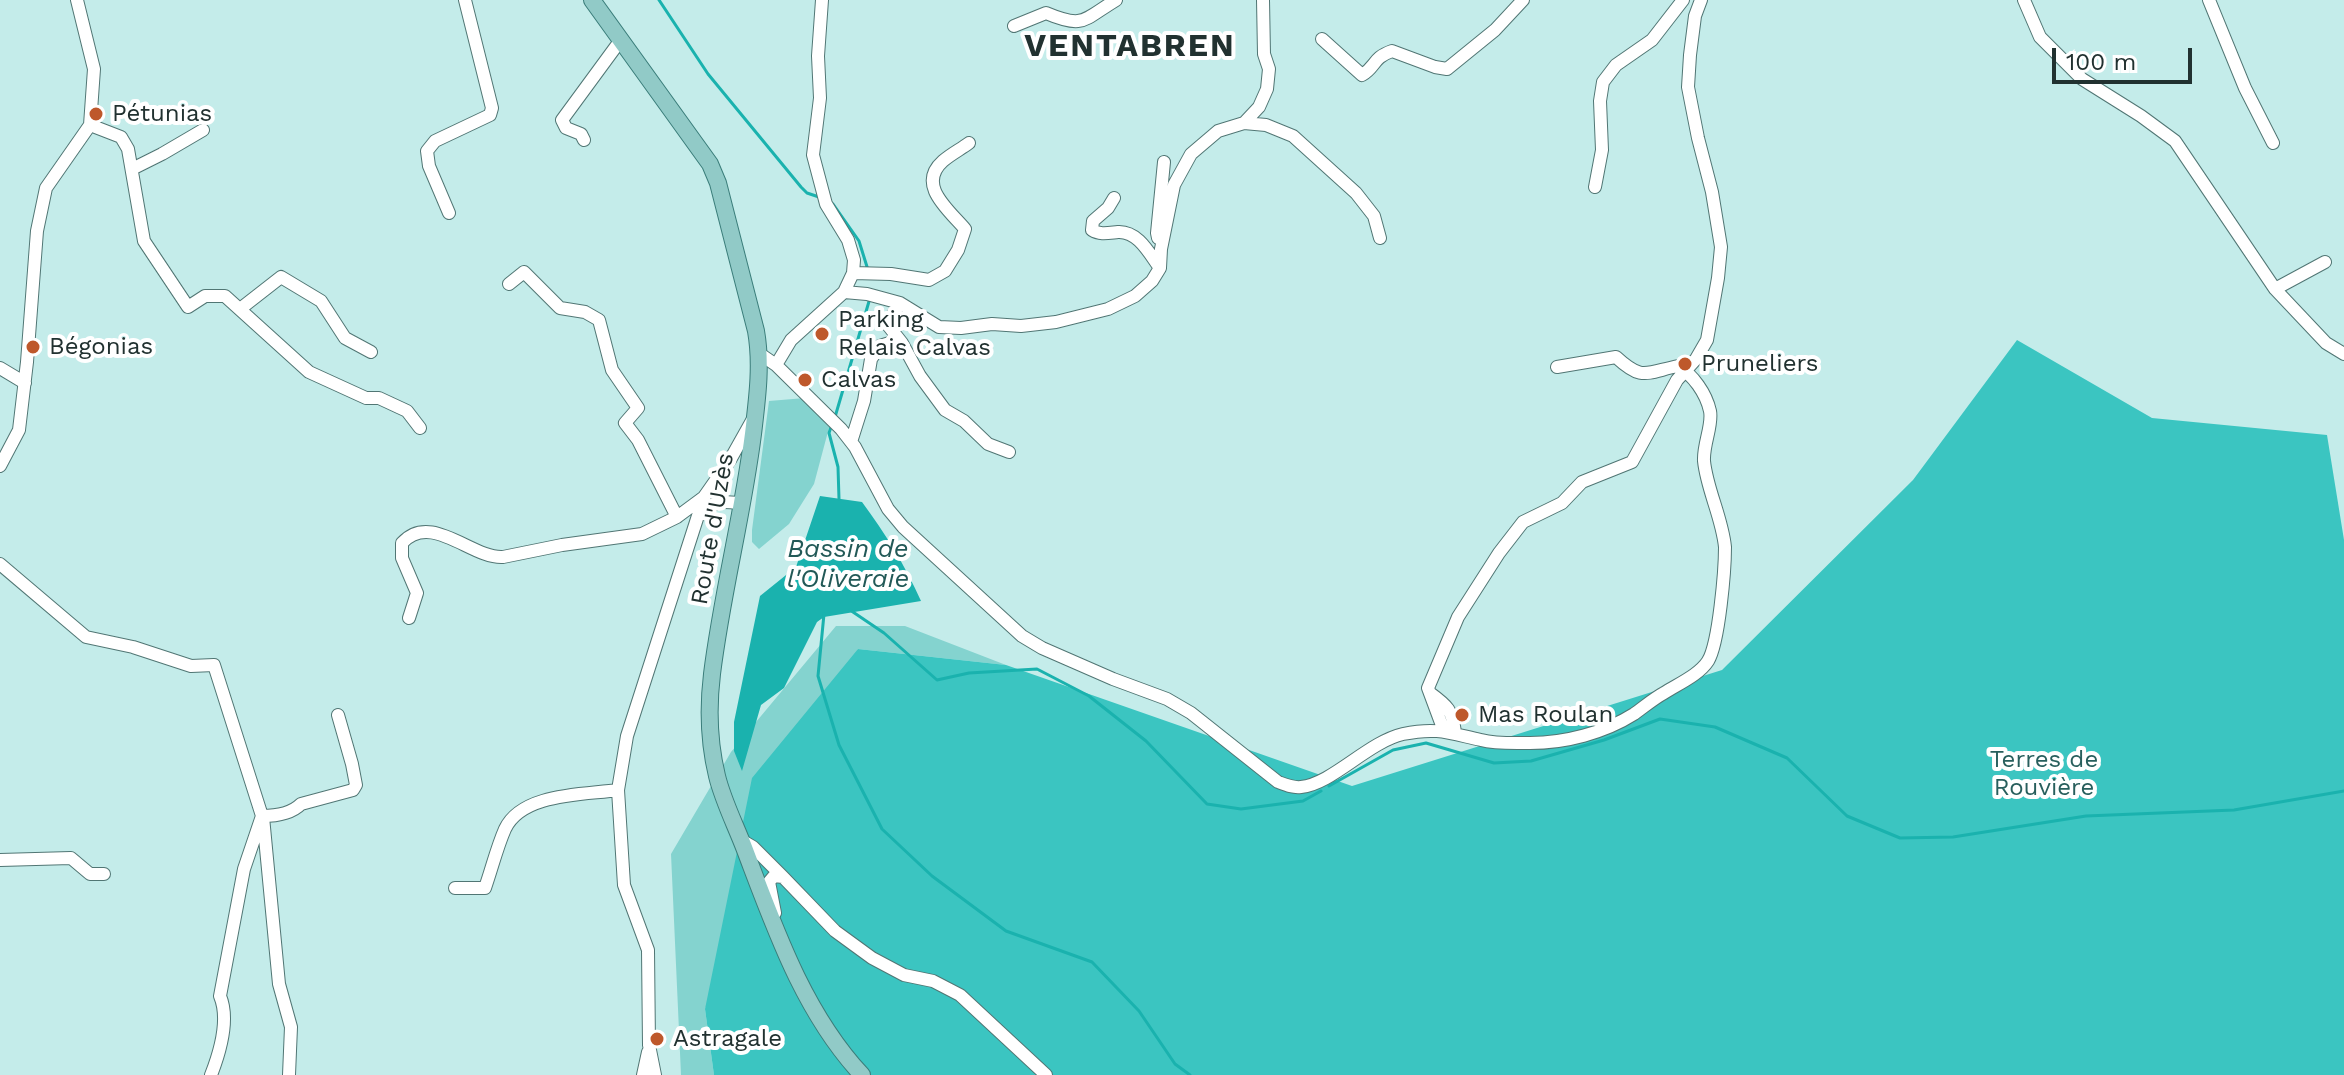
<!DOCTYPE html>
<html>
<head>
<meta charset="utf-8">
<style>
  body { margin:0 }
  #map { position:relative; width:2344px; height:1075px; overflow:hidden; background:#c4ecea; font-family:"Work Sans",sans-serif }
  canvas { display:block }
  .scale { position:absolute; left:2052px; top:48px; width:140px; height:36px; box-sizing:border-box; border:4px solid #213130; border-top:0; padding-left:10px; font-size:24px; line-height:28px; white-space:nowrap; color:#213130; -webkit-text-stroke:6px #fff; paint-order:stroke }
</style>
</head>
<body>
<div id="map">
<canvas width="2344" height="1075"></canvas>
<div class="scale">100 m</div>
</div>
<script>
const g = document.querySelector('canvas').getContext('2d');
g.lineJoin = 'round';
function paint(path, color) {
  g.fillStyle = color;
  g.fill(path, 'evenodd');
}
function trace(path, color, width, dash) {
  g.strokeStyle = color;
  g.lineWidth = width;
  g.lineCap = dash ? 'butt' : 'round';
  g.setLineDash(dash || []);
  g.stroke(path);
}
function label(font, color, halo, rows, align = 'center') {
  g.font = font + ' "Work Sans",sans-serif';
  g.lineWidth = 8;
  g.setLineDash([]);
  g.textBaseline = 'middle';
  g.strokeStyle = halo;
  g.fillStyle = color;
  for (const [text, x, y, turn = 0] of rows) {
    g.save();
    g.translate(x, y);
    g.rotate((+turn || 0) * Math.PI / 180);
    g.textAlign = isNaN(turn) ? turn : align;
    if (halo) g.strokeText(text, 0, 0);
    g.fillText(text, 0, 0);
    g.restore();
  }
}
paint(new Path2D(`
  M 805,398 L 830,424 L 814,484 L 789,524 L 759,549 L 752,542 L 752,530 L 769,401 Z
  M 836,626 L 905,626 L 1006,665 L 858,649 L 705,1009 L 714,1075 L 681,1075 L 671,854 L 731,752 Z`), '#84d3cf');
paint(new Path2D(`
  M 2017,340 L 2152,418 L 2327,435 L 2344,540 L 2344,1075 L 714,1075 L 705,1009 L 752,778 L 858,649 L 1006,665 L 1352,786 L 1722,670 L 1913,480 Z`), '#3bc5c1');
paint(new Path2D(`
  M 820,496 L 862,502 C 885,533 905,565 921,601 L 824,617 L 817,622 L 784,688 L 761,705 L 742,771 L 734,751 L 734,722 L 760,596 L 796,567 Z`), '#1ab2ae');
trace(new Path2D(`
  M 659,0 L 708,74 L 801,187 L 807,193 L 819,197
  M 833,204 L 859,241 L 868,270
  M 835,417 L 870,298
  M 832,424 L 829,433 L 838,467 L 839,499
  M 850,610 L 884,633 L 937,680 L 969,673 L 1037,669 L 1089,696 L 1146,741 L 1207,804 L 1241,809 L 1303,801 L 1321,791
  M 824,614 L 818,676 L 839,745 L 882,829 L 932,876 L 1006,931 L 1092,962 L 1139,1011 L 1175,1064 L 1190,1075
  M 1329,786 L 1393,750 L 1426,743 L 1494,763 L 1531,761 L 1604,740 L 1660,719 L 1715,727 L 1787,758 L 1847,816 L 1900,838 L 1953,837 L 2086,816 L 2234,810 L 2344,791`), '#1ab2ae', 3);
const minor = new Path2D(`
  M 2024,0 L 2040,37 L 2082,79 L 2141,116 L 2175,141 L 2275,289 L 2326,343 L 2344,354
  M 2209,0 L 2245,88 L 2273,143
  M 1014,26 L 1046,13 C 1084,29 1083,20 1116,0
  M 1322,39 L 1362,75 C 1376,67 1372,58 1392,51 L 1435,67 L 1447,69 L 1495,30 L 1523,0
  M 1244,123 L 1259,107 L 1267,89 L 1269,69 L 1264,54 L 1263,0
  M 90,125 L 121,137 L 128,149 L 144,241 L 188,307 L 205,296 L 225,296 L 309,372 L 366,398 L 379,398 L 407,411 L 420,428
  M 584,140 L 581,134 L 566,128 L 562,120 L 620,41
  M 132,169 L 162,154 L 203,130
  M 1595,187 L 1602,150 L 1600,101 L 1603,82 L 1616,65 L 1652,40 L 1683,0
  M 1114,198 L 1108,208 L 1093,221 L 1092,230 C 1100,235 1108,233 1118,232 C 1138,231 1149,253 1160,268
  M 449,213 L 429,166 L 427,151 L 435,141 L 490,115 L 492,108 L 465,0
  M 1158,238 L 1157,233 L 1164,162
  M 853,273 L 891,274 L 929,280 L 945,271 L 958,250 L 965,229 C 949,210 916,185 943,161 C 951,154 961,149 969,143
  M 509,284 L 524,272 L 560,308 L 585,312 L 599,320 L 612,370 L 638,408 L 625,423 L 638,440 L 677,517
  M 2275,289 L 2325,262
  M 844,292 L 867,294 L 900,303 L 939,327 L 961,328 L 992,324 L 1021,326 L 1056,322 L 1108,309 L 1135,296 L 1152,281 L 1160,268 L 1161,249 L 1174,185 L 1191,154 L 1218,131 L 1244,123 L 1266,125 L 1293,136 L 1356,193 L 1374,216 L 1380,238
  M 900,303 L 887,324 L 902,343 L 920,376 L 945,410 L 964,421 L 988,444 L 1009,452
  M 240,309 L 281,277 L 321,301 L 345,338 L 371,352
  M 760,354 L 776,365 L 841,429 L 855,447 L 888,509 L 903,527 L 1022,636 L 1042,648 L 1113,679 L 1167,699 L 1191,713 L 1278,782 C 1286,785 1293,788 1301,787 C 1332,784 1368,742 1403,734 C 1437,727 1449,733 1481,740 C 1496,744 1514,743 1530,743 C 1565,743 1604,733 1634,714 C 1644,707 1653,699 1664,693 C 1678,684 1699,675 1708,661 C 1719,643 1725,570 1725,547 C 1722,517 1707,490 1704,461 C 1703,444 1713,425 1710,411 C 1706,393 1693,375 1678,366 C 1645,373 1642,381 1616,357 L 1557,367
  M 776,365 L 791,340 L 844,292 L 853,273 L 854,260 L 848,240 L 826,204 L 813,155 L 820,98 L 818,56 L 822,0
  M 0,368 L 25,383
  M 851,442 L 864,401 L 871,359 L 880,346 L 899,340
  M 0,466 L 19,430 L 27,362 L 37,231 L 46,188 L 90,125 L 94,69 L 77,0
  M 700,515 C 715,499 722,501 743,504
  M 0,564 L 86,637 L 133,647 L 191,666 L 214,665 L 262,816 C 276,816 291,814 301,804 L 353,790 L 356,785 L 352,764 L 338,715
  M 409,618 L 417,593 L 402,558 L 402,543 C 431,511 472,559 503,557 L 562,545 L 642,534 L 677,517 L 704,497
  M 1430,693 C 1448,706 1452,710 1455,732
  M 1444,731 L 1428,688 L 1458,617 L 1499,553 L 1523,522 L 1562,503 L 1582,482 L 1632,462 L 1677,380 L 1696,359 L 1707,340 L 1718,278 L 1721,247 L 1712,192 L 1698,138 L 1688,87 L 1690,55 L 1695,16 L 1701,0
  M 263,817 L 279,984 L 291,1027 L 289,1075
  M 741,840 L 753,847 L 783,877 L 835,931 L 872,958 L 904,975 L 933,981 L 960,995 L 1046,1075
  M 0,860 L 71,858 L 90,874 L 104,874
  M 455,888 L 485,888 C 492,868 497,847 505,829 C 522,793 583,795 618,790
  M 775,913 L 769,882 L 774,876 L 783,877
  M 211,1075 C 220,1052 230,1020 220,996 L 244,869 L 262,816
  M 643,1075 L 648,1052
  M 655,1075 L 649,1045 L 648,950 L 624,885 L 618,790 L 627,736 L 704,497 L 730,460 L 753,419`);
const major = new Path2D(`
  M 592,0 L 710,164 L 718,183 L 756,331 C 762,365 757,400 753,434 C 743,514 722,593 712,674 C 708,707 709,743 717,776 C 723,801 736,826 745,850 C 775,929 804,1013 862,1075`);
trace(minor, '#517674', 14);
trace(major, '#3a7d7a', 18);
trace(minor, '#fff', 12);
trace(major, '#91cac7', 16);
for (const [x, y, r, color] of [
  [96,114,8,"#be582b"],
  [822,334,8,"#be582b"],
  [33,347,8,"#be582b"],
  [1685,364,8,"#be582b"],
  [805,380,8,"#be582b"],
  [1462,715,8,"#be582b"],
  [657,1039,8,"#be582b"]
]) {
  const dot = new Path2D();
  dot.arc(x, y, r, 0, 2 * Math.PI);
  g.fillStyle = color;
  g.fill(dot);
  trace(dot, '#fff', 3);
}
label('24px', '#213130', '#fff', [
  ["Pétunias",112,114],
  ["Parking",838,320],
  ["Relais Calvas",838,348],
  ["Bégonias",49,347],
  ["Pruneliers",1701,364],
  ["Calvas",821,380],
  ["Mas Roulan",1478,715],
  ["Astragale",673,1039]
], 'left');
label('24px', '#213130', '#fff', [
  ["Route d'Uzès",713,529,-80]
]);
label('24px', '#285f5d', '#fff', [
  ["Terres de",2044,760],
  ["Rouvière",2044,788]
]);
label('italic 26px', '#225957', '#fff', [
  ["Bassin de",848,549],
  ["l'Oliveraie",848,579]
]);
g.letterSpacing = '2px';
label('bold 32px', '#213130', '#fff', [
  ["VENTABREN",1130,47]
]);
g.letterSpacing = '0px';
</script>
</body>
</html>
